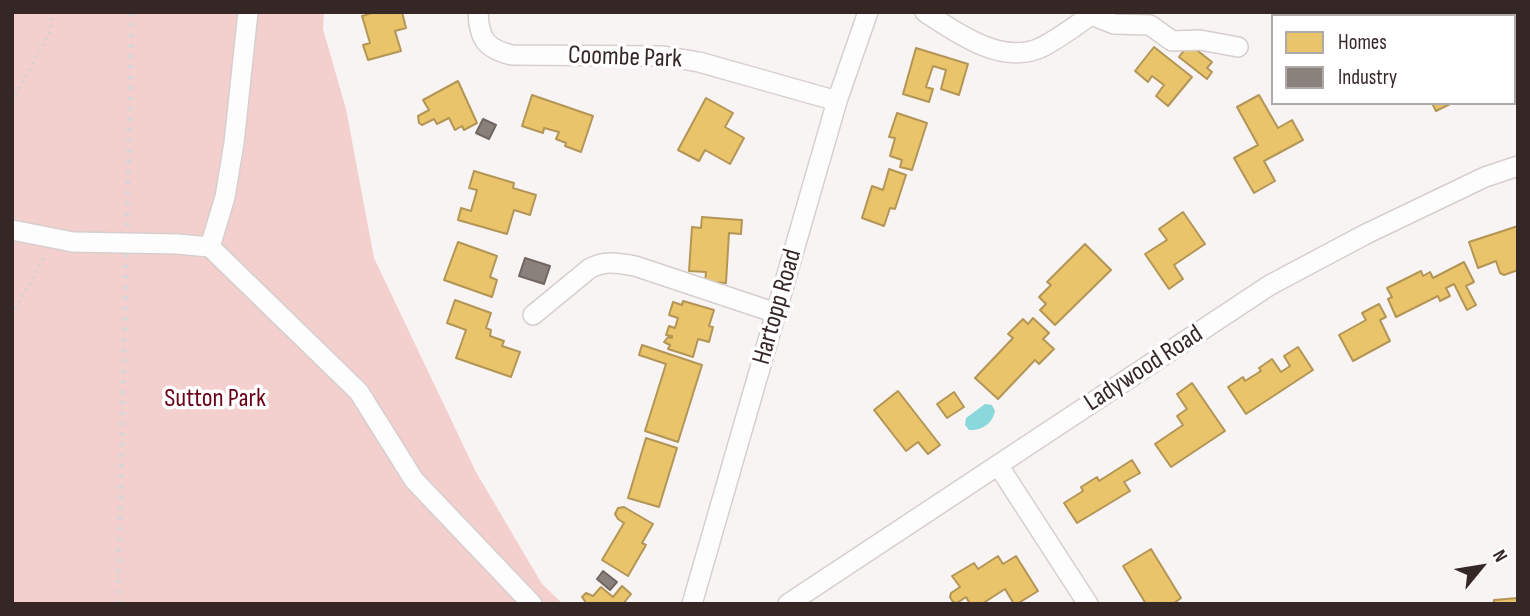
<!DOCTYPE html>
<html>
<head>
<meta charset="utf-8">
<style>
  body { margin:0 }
  #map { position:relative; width:1530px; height:616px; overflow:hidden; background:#f9f4f4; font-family:"Sofia Sans Condensed",sans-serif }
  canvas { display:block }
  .frame { position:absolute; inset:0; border:14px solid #362727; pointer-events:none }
  .legend { position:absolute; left:1271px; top:14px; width:245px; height:91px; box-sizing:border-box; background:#fff; border:2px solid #afa9a9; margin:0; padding:9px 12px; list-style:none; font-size:21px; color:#362727 }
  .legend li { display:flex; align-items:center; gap:14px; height:35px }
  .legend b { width:35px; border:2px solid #afa9a9 }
  .north { position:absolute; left:1446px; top:532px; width:70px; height:70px; -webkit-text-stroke:5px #fff; paint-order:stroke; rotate:60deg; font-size:19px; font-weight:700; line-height:28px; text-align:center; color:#362727 }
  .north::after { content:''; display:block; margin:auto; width:24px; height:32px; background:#362727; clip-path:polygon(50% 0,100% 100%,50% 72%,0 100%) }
</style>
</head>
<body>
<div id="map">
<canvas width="1530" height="616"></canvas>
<div class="frame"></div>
<ul class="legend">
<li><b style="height:19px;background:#e9c46a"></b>Homes</li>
<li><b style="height:19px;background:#8a817c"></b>Industry</li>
</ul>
<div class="north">N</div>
</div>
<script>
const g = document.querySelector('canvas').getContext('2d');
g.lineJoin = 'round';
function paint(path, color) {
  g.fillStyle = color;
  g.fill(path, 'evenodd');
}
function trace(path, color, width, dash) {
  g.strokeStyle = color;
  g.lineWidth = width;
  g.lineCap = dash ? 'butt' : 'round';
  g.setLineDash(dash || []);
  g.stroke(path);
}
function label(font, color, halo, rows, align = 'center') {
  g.font = font + ' "Sofia Sans Condensed",sans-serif';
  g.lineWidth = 7;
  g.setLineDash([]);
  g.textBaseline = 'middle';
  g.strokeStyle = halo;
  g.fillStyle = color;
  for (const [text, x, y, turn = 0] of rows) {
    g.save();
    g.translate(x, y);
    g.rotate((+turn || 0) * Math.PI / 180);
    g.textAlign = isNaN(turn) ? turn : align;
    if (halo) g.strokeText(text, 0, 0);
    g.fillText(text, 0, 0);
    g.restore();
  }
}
paint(new Path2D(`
  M 12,12 L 324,12 L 323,29 L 346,109 L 374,258 L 476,472 L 542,584 L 563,604 L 12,604 Z`), '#f3cfce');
paint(new Path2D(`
  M 985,404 L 992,405 L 995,411 C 993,423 982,431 969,430 L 965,425 L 966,418 Z`), '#8ad7dc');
const homes = new Path2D(`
  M 375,12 L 402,12 L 406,28 L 395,31 L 401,51 L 368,60 L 363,45 L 370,43 L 362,16 Z
  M 1189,44 L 1212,62 L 1207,68 L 1212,72 L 1207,79 L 1179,57 Z
  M 1154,47 L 1192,77 L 1168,106 L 1156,96 L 1164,85 L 1152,76 L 1148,82 L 1135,71 Z
  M 916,48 L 968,64 L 959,95 L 941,89 L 946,70 L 933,66 L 926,87 L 933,89 L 929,102 L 903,94 Z
  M 458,81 L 477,123 L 464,130 L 462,126 L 455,130 L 449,118 L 437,124 L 434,119 L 422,125 L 419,123 L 418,116 L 429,110 L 423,100 Z
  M 532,95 L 593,116 L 581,152 L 565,146 L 566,143 L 556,139 L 559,132 L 544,128 L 543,133 L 522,126 Z
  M 1259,95 L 1278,128 L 1292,120 L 1303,140 L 1264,161 L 1275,181 L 1254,193 L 1234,158 L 1258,145 L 1237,107 Z
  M 706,98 L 733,113 L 725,127 L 744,138 L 730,164 L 705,150 L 699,161 L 678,150 Z
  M 1432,103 L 1452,103 L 1436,111 Z
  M 897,113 L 927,123 L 912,170 L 900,167 L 902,160 L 890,156 L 895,138 L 889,137 Z
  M 889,169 L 906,175 L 895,209 L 890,208 L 884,226 L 862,218 L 872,186 L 883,190 Z
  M 474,171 L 514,183 L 513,188 L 536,195 L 530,215 L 514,210 L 507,234 L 458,220 L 461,208 L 471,211 L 477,190 L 469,188 Z
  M 1183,212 L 1205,244 L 1174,265 L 1183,279 L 1169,289 L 1145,254 L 1167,240 L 1159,229 Z
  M 702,217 L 742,220 L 741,234 L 729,233 L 726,283 L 705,282 L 706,272 L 689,271 L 692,227 L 701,228 Z
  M 1518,226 L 1518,270 L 1504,275 L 1500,273 L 1496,261 L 1478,268 L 1469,242 Z
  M 458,242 L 497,256 L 490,277 L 497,280 L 492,297 L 444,280 Z
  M 1085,244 L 1111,270 L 1055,325 L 1040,310 L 1046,304 L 1039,297 L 1051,285 L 1047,282 Z
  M 1464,262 L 1474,282 L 1466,286 L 1476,305 L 1467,310 L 1454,284 L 1446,288 L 1450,296 L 1440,301 L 1438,296 L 1396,317 L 1388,299 L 1392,297 L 1387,288 L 1421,271 L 1423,276 L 1430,272 L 1433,278 Z
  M 455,300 L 491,313 L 486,328 L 491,330 L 490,336 L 504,341 L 502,346 L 520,352 L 511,377 L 456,358 L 466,330 L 447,323 Z
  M 683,301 L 714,310 L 709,326 L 713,327 L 709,342 L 698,339 L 693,357 L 668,349 L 670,345 L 664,342 L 668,337 L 672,338 L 672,336 L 666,335 L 669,326 L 675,328 L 678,318 L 669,315 L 673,302 L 682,305 Z
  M 1379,304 L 1386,317 L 1380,320 L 1390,341 L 1353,361 L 1339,335 L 1366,320 L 1362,313 Z
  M 1033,318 L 1049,333 L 1043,339 L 1054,349 L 1039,364 L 1035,360 L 998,399 L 975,378 L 1013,338 L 1008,334 L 1023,319 L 1028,324 Z
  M 642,345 L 702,365 L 678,442 L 645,431 L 666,364 L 639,355 Z
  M 1298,347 L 1313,370 L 1246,414 L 1228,387 L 1243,377 L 1245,381 L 1261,371 L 1259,368 L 1272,359 L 1281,372 L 1290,366 L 1284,356 Z
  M 1192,383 L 1225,431 L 1171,467 L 1155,444 L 1183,425 L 1177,416 L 1187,409 L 1177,394 Z
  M 898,391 L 940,445 L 928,454 L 918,442 L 906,451 L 874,410 Z
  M 954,392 L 964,407 L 947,418 L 937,404 Z
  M 646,438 L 677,448 L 659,507 L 628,498 Z
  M 1132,460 L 1140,473 L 1124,482 L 1130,491 L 1077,523 L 1064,503 L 1083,491 L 1081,487 L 1097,477 L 1099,481 Z
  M 624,507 L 653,524 L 642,543 L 646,545 L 628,576 L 602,560 L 624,523 L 618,519 L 615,514 L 618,508 Z
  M 1151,549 L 1181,598 L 1173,604 L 1146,604 L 1123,566 Z
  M 998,556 L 1003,564 L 1016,556 L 1038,591 L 1017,604 L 1014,604 L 1005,589 L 985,602 L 986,604 L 970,604 L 966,597 L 957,603 L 953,602 L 950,597 L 951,593 L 960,587 L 952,576 L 974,563 L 978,569 Z
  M 622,586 L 631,594 L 623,604 L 587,604 L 582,597 L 586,593 L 593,596 L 601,587 L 613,597 Z
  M 1518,598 L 1518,604 L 1494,604 L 1494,600 Z`);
paint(homes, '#e9c46a');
trace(homes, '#b39556', 2);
const industry = new Path2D(`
  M 483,119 L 496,125 L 489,139 L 476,133 Z
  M 525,258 L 550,266 L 544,284 L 519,276 Z
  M 603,571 L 617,582 L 610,590 L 597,579 Z`);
paint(industry, '#8a817c');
trace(industry, '#716662', 2);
const minor = new Path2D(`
  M 478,12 C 479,39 486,49 512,55 L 663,56 L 699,62 L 837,101
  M 925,12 C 957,33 1001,65 1040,48 C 1059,39 1078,24 1095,12
  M 1091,15 L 1114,24 L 1150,25 L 1172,41 L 1200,40 L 1238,47
  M 12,230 L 73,242
  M 177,244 L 210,247 L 359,392 L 414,480 L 532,604
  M 210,247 L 225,197 L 234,143 L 248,12
  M 533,315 L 589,269 C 604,260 618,263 635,266 L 776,313
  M 998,465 L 1088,604
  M 692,604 L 837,101 L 868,12
  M 788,604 L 1270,285 L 1366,234 L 1485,177 L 1518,166`);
trace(minor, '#d7cece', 22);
trace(new Path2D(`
  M 12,101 L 51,30 L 51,12
  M 12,315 L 45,255`), '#d7d2d2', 3.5, [2, 5]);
trace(minor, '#fefdfd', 19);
trace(new Path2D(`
  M 118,604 L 132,12`), '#d8d6d6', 5, [3.5, 7]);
const minorBridge = new Path2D(`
  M 73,242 L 177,244`);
trace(minorBridge, '#d7cece', 22, []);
trace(minorBridge, '#fefdfd', 19);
label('26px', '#362727', '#fff', [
  ["Coombe Park",625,58,2],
  ["Hartopp Road",778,307,-74],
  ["Ladywood Road",1144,369,-33]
]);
label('26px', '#690215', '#fff', [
  ["Sutton Park",215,399]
]);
</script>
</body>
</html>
